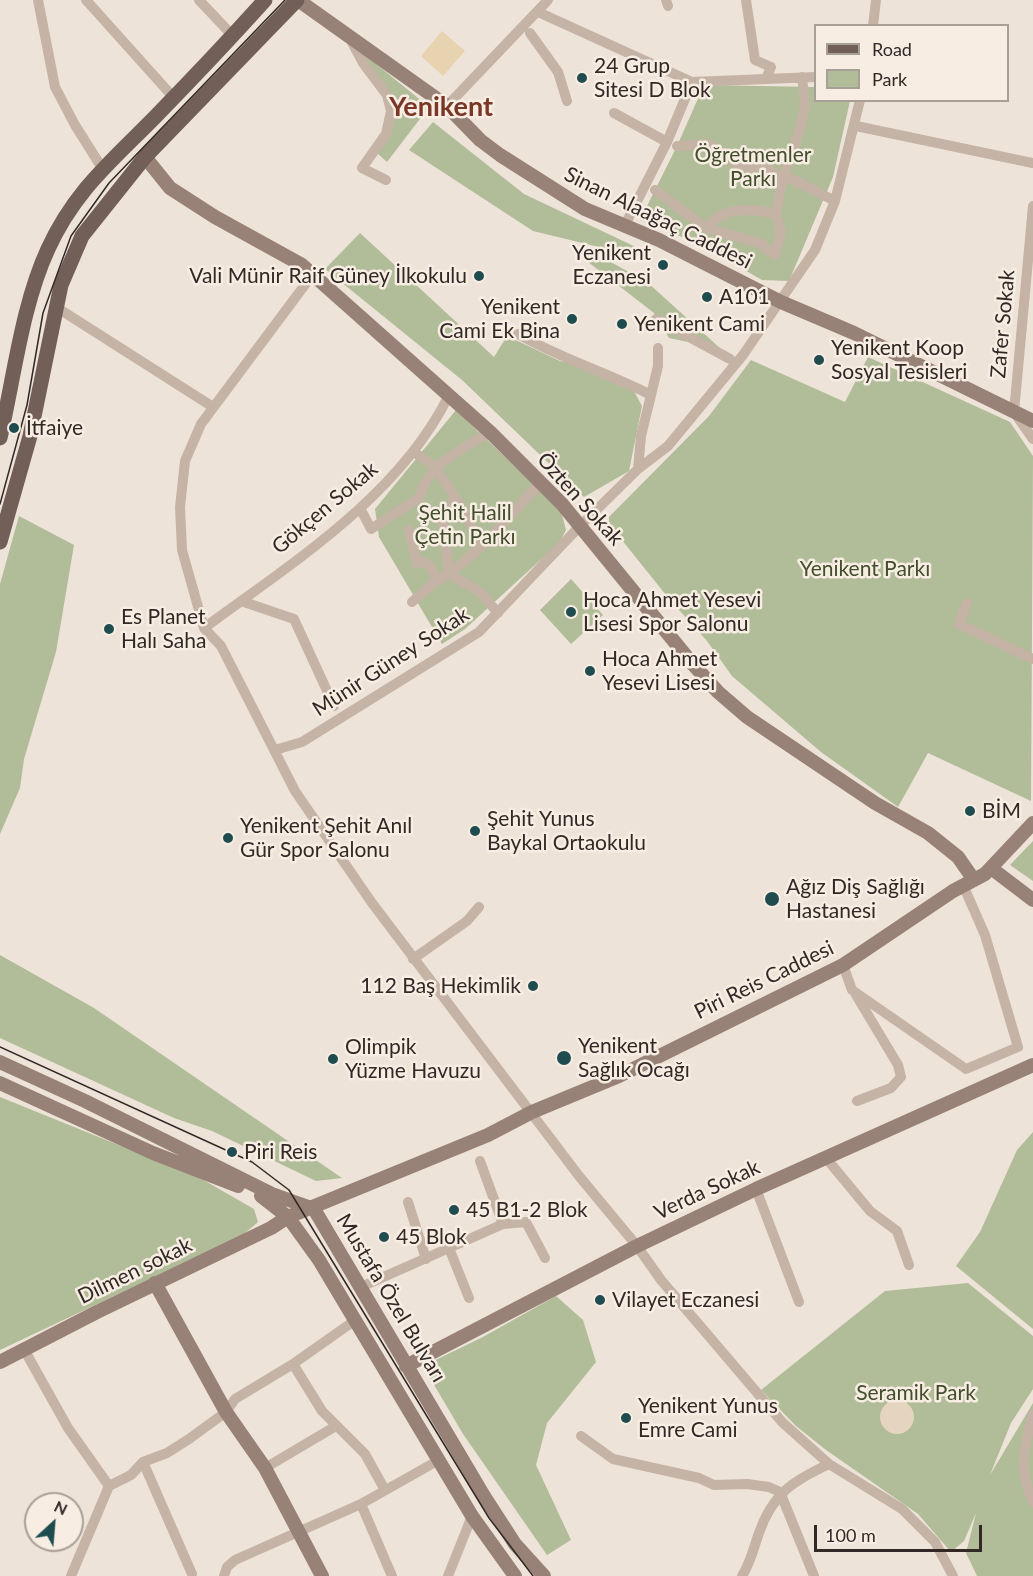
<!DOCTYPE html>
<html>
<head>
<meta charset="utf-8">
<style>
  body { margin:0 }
  #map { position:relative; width:1033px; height:1576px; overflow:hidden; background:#eee3d8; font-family:Lato,sans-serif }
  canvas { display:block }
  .legend { position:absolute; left:814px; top:24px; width:195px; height:78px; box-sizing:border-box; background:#f7ede3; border:2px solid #a89f97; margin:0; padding:8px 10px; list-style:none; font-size:18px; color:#322926 }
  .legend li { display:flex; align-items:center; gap:12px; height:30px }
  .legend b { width:30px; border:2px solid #a89f97 }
  .north { position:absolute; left:24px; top:1492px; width:60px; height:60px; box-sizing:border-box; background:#f7ede3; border:2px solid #a89f97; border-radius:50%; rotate:26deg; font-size:16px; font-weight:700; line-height:24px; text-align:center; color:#322926 }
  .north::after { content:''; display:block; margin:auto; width:21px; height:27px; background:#1f4d4f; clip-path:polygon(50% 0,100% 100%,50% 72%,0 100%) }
  .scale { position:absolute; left:814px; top:1525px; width:168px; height:27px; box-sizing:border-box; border:3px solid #322926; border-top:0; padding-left:8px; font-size:18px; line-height:21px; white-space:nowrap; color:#322926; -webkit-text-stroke:4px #f7ede3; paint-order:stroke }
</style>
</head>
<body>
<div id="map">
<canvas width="1033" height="1576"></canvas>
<ul class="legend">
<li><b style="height:8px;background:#726058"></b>Road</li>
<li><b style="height:16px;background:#b1bc99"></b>Park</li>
</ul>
<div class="north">N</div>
<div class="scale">100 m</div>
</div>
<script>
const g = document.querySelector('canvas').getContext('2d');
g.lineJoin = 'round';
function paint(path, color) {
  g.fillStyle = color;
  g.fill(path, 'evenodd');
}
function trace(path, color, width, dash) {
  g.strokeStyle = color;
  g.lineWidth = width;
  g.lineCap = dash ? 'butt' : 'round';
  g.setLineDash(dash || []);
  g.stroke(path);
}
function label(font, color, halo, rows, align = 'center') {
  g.font = font + ' Lato,sans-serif';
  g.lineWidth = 5;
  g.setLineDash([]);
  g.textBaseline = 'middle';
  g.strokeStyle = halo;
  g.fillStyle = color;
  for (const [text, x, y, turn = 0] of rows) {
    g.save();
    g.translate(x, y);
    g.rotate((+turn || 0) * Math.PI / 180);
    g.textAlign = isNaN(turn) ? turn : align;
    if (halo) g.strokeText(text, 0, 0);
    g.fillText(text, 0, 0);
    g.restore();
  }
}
paint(new Path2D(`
  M 359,50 L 429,107 L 387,162 L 377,153 L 396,115 L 382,82 Z
  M 704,85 L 815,87 L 816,100 L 850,101 L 833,177 L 789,281 L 762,280 L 699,244 L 640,220 L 677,146 Z
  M 433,122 L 524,194 L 642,250 L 636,256 L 533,231 L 409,150 Z
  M 360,233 L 494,357 L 507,336 L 560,361 L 584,366 L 634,391 L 642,406 L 629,471 L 584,497 L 462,380 L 325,269 Z
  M 579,255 L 607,260 L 647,282 L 721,349 L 669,338 L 654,313 Z
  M 868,357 L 1010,422 L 1033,456 L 1031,801 L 928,753 L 898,807 L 821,752 L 732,676 L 707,641 L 670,600 L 609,524 L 609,517 L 709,416 L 751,360 L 845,402 Z
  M 456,410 L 561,511 L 566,530 L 559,543 L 465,629 L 442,644 L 379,537 L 375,509 Z
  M 19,516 L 74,545 L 56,652 L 24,759 L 20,788 L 0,834 L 0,584 Z
  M 571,579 L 603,615 L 571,644 L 540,610 Z
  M 1033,841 L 1033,881 L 1010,865 Z
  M 0,955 L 94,1008 L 342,1178 L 316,1181 L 212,1131 L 174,1118 L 0,1038 Z
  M 0,1097 L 200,1178 L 254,1209 L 258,1222 L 243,1235 L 0,1350 Z
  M 1033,1132 L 1033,1329 L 956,1266 L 980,1232 L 1017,1150 Z
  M 968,1283 L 1033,1336 L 1033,1389 L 1011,1423 L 990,1475 L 1033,1403 L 1033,1576 L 977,1576 L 966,1553 L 976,1513 L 964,1541 L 951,1552 L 918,1514 L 826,1450 L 796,1426 L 761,1390 L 885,1291 Z
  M 556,1296 L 583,1320 L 596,1362 L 547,1423 L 536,1465 L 571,1540 L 547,1555 L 463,1434 L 423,1366 L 481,1338 Z`), '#b1bc99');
paint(new Path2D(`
  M 442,31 L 465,51 L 443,76 L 421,56 Z`), '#e8d3b0');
paint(new Path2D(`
  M880 1417a17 17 0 1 1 34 0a17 17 0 1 1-34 0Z`), '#e5d4c0');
trace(new Path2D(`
  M 38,0 L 55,87 L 75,125 L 102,168
  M 86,0 L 174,98
  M 199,0 L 233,36
  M 666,0 L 668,6
  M 746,0 L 755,60 L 771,67 L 766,79
  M 538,12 L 692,82
  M 873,26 L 876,0
  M 530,33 L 558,72 L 567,101
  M 349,37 L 363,63 L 387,95 L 391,111 L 386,134 L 362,168 L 386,180
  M 447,106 L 548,0
  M 614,113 L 667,142
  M 856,126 L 1033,163
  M 677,146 L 709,144 L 740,167 L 766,167 L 782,181 L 790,178 L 835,201
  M 655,190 L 706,228 L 760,243 L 775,255 L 781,232 L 776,214 L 782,181 L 800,129 L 805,105 L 802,77
  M 1033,206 L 1014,412 L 1033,439
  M 624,227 L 667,142 L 692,82 L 816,77
  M 706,228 C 723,206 751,208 776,214
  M 313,274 L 201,424 L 185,461 L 180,507 L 182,550 L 204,628 L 221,646 L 295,791 L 372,903 L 579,1176 L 637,1246 L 661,1280 L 782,1422 L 829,1464 L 902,1509 L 935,1542 L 953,1576
  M 56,307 L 213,407
  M 656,319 L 730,359
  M 518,334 C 561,359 607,372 651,395 L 641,436 L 638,469
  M 651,395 L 658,366 L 658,348
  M 414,452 L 435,467 L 455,497 L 443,521 L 449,574 L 480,592 L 498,613
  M 360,508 L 371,529 L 419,498 C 429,462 460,451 490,432
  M 409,530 L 417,563 L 424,562 L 432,568 L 436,581 L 412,602
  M 480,548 L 540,483
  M 436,581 L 449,574 L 480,548 L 469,520 L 455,497
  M 241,601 L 294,619 L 334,706
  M 967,603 L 959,624 L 1033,659
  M 204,628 C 292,563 398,497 448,397
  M 275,750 L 302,742 L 479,632 L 579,527 L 638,469 L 668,446 L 743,355 L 815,250 L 835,201 L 860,100
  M 413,959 L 467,921 L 479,907
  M 843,965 L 852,990 L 966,1069 L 1018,1047 L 985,935 L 963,885
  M 856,995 L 898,1065 L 901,1077 L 891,1088 L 857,1101
  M 826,1158 L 870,1211 L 897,1231 L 909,1265
  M 756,1189 L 799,1302
  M 408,1202 L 426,1259
  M 503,1224 L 526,1222 L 545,1258
  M 449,1248 L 469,1298
  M 361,1287 L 503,1224 L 480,1161
  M 25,1351 L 68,1428 L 109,1486 L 71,1576
  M 293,1364 L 322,1411 L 365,1454 L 385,1490
  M 1033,1414 C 1024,1447 1018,1470 1033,1502
  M 581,1436 L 613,1459 L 699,1478 L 714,1485 L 747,1484 L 769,1487 L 780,1492 L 814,1576
  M 143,1462 L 192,1574
  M 265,1468 L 336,1426
  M 109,1486 L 131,1475 L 143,1462 L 167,1453 L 189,1439 L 226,1412 L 235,1399 L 293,1364 L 354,1321
  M 361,1504 L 392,1576
  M 224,1576 L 227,1567 L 235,1560 L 361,1504 L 439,1460
  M 448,1576 L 472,1516
  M 742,1576 C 750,1564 754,1547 759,1533 C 773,1493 793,1481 829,1464`), '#c5b3a5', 10);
trace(new Path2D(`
  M 298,0 L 447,106 L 480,140 L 500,155 L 585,209 L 659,240 L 781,302 L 854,333 L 1033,421
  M 145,157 L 170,188 L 215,217 L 302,265 L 490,432 L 562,504 L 691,662 L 718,692 L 747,717 L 875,803 L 928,833 L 958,857 L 974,880
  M 991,868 L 1033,900
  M 0,1062 L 85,1101 L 272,1194 L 314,1209 L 484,1496 L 515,1544 L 544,1576
  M 0,1083 L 153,1153 L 238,1186
  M 261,1196 L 288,1217 L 319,1260 L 472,1516 L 515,1576
  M 155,1283 L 226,1412 L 265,1468 L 322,1576
  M 0,1362 L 97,1312 L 271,1228 L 288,1217 L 488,1135 L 532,1112 L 619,1076 L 843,965 L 953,891 L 985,874 L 1033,823
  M 406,1366 L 637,1246 L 756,1189 L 1033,1065`), '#988277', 14);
trace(new Path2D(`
  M 0,438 C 14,378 22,305 48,249 C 75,190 112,161 156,116 C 193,78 229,40 265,0
  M 0,542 L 30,436 L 61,285 L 82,236 L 145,157 L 297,0`), '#726058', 15);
trace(new Path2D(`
  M 0,504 L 27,405 L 43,313 L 71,236 L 109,183 L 285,0
  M 0,1047 L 252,1162 L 289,1190 L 489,1518 L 533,1576`), '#322926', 1.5);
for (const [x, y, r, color] of [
  [582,78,6,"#1f4d4f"],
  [663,265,6,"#1f4d4f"],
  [479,276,6,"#1f4d4f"],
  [707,297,6,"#1f4d4f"],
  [572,319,6,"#1f4d4f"],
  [622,324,6,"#1f4d4f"],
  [819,360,6,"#1f4d4f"],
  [14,428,6,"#1f4d4f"],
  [571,612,6,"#1f4d4f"],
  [109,629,6,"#1f4d4f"],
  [590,671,6,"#1f4d4f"],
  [970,811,6,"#1f4d4f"],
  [475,831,6,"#1f4d4f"],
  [228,838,6,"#1f4d4f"],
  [772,899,8,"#1f4d4f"],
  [533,986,6,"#1f4d4f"],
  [564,1058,8,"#1f4d4f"],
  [333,1059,6,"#1f4d4f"],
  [232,1152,6,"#1f4d4f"],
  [454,1210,6,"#1f4d4f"],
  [384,1237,6,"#1f4d4f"],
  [600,1300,6,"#1f4d4f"],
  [626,1418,6,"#1f4d4f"]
]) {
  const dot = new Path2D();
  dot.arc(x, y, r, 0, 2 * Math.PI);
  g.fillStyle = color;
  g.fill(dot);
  trace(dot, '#f7ede3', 2);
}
label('21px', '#322926', '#f7ede3', [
  ["24 Grup",594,66],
  ["Sitesi D Blok",594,90],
  ["Yenikent",651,253,"right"],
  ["Eczanesi",651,277,"right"],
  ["Vali Münir Raif Güney İlkokulu",467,276,"right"],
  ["A101",719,297],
  ["Yenikent",560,307,"right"],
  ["Cami Ek Bina",560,331,"right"],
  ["Yenikent Cami",634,324],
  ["Yenikent Koop",831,348],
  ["Sosyal Tesisleri",831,372],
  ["İtfaiye",26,428],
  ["Hoca Ahmet Yesevi",583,600],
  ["Lisesi Spor Salonu",583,624],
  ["Es Planet",121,617],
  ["Halı Saha",121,641],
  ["Hoca Ahmet",602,659],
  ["Yesevi Lisesi",602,683],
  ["BİM",982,811],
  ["Şehit Yunus",487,819],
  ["Baykal Ortaokulu",487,843],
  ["Yenikent Şehit Anıl",240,826],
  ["Gür Spor Salonu",240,850],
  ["Ağız Diş Sağlığı",786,887],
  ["Hastanesi",786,911],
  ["112 Baş Hekimlik",521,986,"right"],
  ["Yenikent",578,1046],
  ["Sağlık Ocağı",578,1070],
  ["Olimpik",345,1047],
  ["Yüzme Havuzu",345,1071],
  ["Piri Reis",244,1152],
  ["45 B1-2 Blok",466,1210],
  ["45 Blok",396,1237],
  ["Vilayet Eczanesi",612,1300],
  ["Yenikent Yunus",638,1406],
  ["Emre Cami",638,1430]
], 'left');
label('21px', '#424e2c', '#f7ede3', [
  ["Öğretmenler",753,155],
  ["Parkı",753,179],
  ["Şehit Halil",465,513],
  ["Çetin Parkı",465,537],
  ["Yenikent Parkı",865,569],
  ["Seramik Park",916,1393]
]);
label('21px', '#322926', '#f7ede3', [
  ["Sinan Alaağaç Caddesi",658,218,26],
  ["Zafer Sokak",1003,324,-85],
  ["Özten Sokak",580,499,48],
  ["Gökçen Sokak",325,508,-40],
  ["Münir Güney Sokak",391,662,-33],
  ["Piri Reis Caddesi",764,980,-26],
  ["Verda Sokak",707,1190,-25],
  ["Dilmen sokak",135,1271,-26],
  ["Mustafa Özel Bulvarı",391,1298,59]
]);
label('bold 27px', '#7a3725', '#f7ede3', [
  ["Yenikent",441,107]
]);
</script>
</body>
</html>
